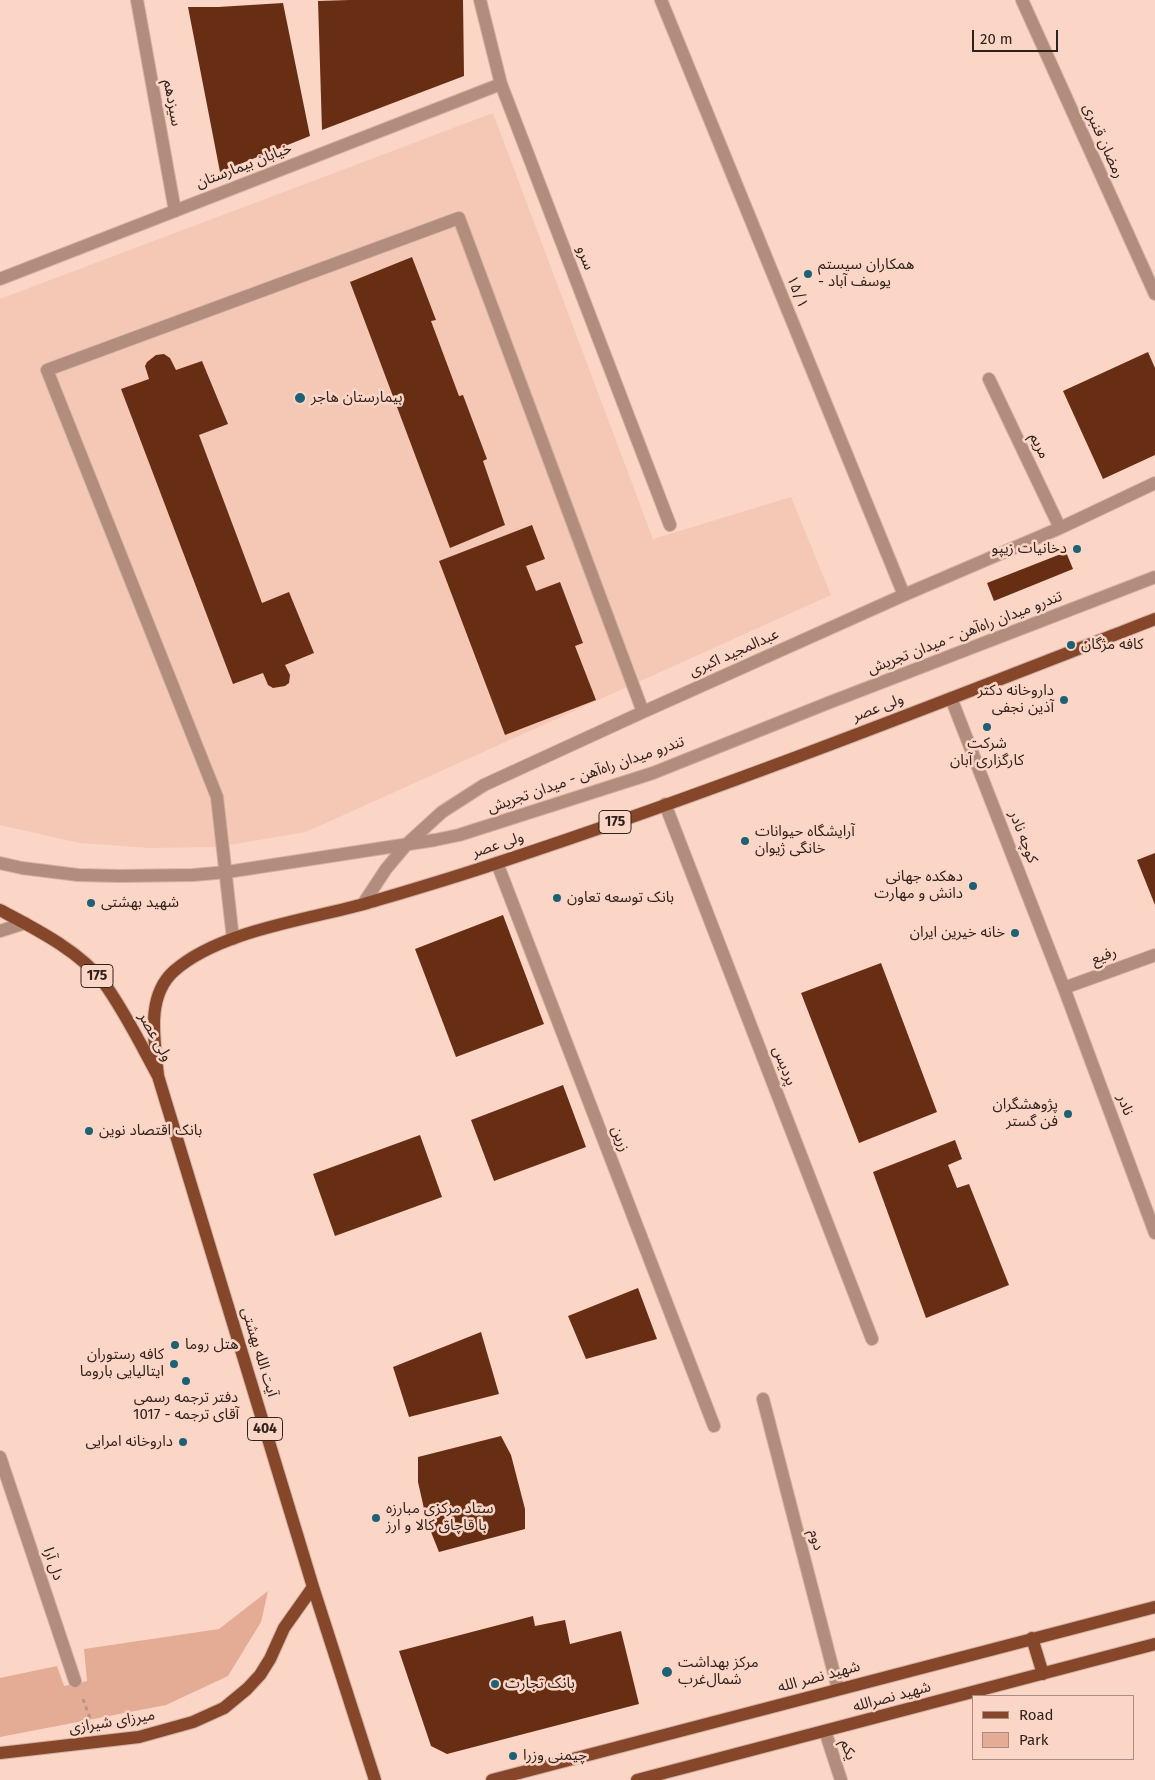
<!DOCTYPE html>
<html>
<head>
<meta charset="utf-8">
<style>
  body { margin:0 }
  #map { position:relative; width:1155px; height:1780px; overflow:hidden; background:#fbd5c6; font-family:"Fira Sans",sans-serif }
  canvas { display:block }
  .legend { position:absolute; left:972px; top:1695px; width:162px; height:65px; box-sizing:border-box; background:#fbd5c6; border:1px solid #a98d82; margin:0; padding:6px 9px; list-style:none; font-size:15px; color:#2f211b }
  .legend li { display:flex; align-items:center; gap:10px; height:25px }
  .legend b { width:25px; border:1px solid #a98d82 }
  .scale { position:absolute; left:972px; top:30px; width:86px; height:22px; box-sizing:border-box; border:2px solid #2f211b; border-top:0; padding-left:6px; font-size:15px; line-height:18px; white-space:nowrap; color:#2f211b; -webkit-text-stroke:4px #fbd5c6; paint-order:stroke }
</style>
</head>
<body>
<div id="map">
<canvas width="1155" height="1780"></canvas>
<ul class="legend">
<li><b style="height:6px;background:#864629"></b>Road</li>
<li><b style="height:14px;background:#e4ac95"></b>Park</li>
</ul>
<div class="scale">20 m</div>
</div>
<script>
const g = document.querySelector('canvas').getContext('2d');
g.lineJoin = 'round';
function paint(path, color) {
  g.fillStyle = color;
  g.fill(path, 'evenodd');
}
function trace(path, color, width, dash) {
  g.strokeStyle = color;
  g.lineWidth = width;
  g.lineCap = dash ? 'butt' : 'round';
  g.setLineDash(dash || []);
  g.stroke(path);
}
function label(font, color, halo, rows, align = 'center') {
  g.font = font + ' "Fira Sans","Noto Sans Arabic",sans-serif';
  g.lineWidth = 5;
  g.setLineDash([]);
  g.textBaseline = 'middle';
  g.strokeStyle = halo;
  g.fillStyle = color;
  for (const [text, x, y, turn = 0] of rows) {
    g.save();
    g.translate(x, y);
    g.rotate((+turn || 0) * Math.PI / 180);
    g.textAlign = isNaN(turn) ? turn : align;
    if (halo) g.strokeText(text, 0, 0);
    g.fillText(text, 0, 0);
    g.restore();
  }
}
paint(new Path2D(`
  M 493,113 L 653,539 L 791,497 L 831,595 L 306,832 L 217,847 L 149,848 L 79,843 L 0,825 L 0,299 Z`), '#f5c8b6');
paint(new Path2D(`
  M 268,1591 L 261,1622 L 228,1676 L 166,1705 L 0,1737 L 0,1678 L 57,1666 L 64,1686 L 87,1681 L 84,1649 L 219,1629 Z`), '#e4ac95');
paint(new Path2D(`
  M 349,0 L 463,0 L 464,76 L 322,130 L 318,1 Z
  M 283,3 L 310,136 L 220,172 L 188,7 L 218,7 Z
  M 412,257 L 436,320 L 431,321 L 459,396 L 463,395 L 487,459 L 483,461 L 505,525 L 450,548 L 350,282 Z
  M 1148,352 L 1155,368 L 1155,455 L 1103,479 L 1063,391 Z
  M 164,354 L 170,358 L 176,370 L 202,361 L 228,424 L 199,435 L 262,603 L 289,592 L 314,653 L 285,665 L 290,675 L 289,683 L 285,686 L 273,688 L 268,685 L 263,673 L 233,684 L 121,389 L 149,379 L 145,366 L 147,362 L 156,355 Z
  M 532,525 L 545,559 L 526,566 L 536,591 L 560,582 L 583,643 L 575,646 L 596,700 L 505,735 L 439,561 Z
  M 1066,552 L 1073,569 L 994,601 L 987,583 Z
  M 1155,853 L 1155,905 L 1137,860 Z
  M 503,915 L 544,1024 L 456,1057 L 415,949 Z
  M 881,963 L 937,1112 L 859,1143 L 801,993 Z
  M 563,1085 L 586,1147 L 494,1181 L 471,1120 Z
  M 420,1135 L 442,1197 L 335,1236 L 313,1174 Z
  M 955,1140 L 962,1159 L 948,1165 L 957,1188 L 969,1184 L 1009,1285 L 926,1318 L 873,1172 Z
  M 638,1288 L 657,1339 L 586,1359 L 568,1316 Z
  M 481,1332 L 499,1394 L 409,1417 L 393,1367 Z
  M 501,1436 L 511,1455 L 525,1509 L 525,1529 L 439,1552 L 427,1522 L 418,1482 L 418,1457 Z
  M 533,1616 L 535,1626 L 565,1620 L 570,1644 L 621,1631 L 639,1704 L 447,1754 L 431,1746 L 399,1651 Z`), '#682e13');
const minor = new Path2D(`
  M 137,0 L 175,211
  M 480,0 L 501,84 L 670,525
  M 661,0 L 904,595
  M 1022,0 L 1155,294
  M 0,279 L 501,84
  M 989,379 L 1060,528
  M 951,698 L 1064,988 L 1155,1233
  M 665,804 L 872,1339
  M 0,863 L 22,868 L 78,875 L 120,876 L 193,875 L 227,872 L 435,840 L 459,835 L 653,773 L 828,703 L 1155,577
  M 497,863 L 714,1426
  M 363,904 L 386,869 L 407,844 L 442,812 L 484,785 L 643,712 L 904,595 L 1060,528 L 1155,483
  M 0,931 L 25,923
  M 233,939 L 217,797 L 47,370 L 459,218 L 643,712
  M 1064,988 L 1155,955
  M 763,1399 L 838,1689
  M 0,1457 L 75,1681
  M 825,1731 L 841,1780`);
const major = new Path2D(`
  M 0,910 C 34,928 80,951 104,983 C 125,1012 141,1045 158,1076 L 313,1587 L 375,1780
  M 158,1076 C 155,1042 145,997 174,971 C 219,931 306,920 364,904 C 408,891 453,878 497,863 C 719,790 937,704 1155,619
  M 1032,1638 L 1043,1674
  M 0,1753 L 139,1737 L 193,1722 L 224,1708 L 247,1689 L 260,1675 L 270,1659 L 284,1628 L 313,1587
  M 492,1780 L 1155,1607
  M 637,1780 L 1155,1644`);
trace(minor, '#d2b1a4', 14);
trace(major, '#d2b1a4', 14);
trace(new Path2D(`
  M 83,1699 L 91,1721`), '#b39589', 3, [4, 4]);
trace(minor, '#b28c7c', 12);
trace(major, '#864629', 12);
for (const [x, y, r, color] of [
  [808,274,5,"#1e6074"],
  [300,398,6,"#1e6074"],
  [1077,549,5,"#1e6074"],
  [1071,645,5,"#1e6074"],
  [1064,700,5,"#1e6074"],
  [987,727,5,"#1e6074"],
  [745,841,5,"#1e6074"],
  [973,886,5,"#1e6074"],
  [557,898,5,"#1e6074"],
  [91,903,5,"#1e6074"],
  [1015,933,5,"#1e6074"],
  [1068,1114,5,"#1e6074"],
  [89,1131,5,"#1e6074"],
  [175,1345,5,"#1e6074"],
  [174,1364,5,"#1e6074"],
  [186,1381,5,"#1e6074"],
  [183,1442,5,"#1e6074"],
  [376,1518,5,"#1e6074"],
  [667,1672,6,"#1e6074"],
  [495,1684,5,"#1e6074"],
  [513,1756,5,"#1e6074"]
]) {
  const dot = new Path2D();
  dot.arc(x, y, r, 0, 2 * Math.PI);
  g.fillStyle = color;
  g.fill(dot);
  trace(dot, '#fbd5c6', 2);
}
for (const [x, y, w] of [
  [615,822,32],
  [97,976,32],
  [265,1429,35]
]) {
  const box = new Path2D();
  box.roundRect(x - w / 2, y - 11.5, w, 23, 4);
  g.fillStyle = '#fbd5c6';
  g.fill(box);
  trace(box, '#2f211b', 1);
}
label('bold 14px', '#2f211b', null, [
  ["175",615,822],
  ["175",97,976],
  ["404",265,1429]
]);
label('15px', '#2f211b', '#fbd5c6', [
  ["سیزدهم",172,103,80],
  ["رمضان قنبری",1103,141,66],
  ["خیابان بیمارستان",244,166,-21],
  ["سرو",585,258,69],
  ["۱۵/۱",797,292,68],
  ["مریم",1039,446,64],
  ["تندرو میدان راه‌آهن - میدان تجریش",965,633,-21],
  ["عبدالمجید اکبری",734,653,-24],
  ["ولی عصر",878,708,-21],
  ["تندرو میدان راه‌آهن - میدان تجریش",586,775,-19],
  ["کوچه نادر",1023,837,69],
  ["ولی عصر",498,845,-18],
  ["رفیع",1104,956,-20],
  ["ولی عصر",155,1037,61],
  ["پردیس",784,1066,69],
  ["نادر",1125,1105,70],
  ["زرین",620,1139,69],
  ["آیت الله بهشتی",259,1352,73],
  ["دوم",816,1540,75],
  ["دل آرا",53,1564,71],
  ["شهید نصر الله",819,1677,-15],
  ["شهید نصرالله",892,1697,-15],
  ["میرزای شیرازی",112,1722,-9],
  ["یکم",848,1750,72]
]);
label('15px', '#2f211b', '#fbd5c6', [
  ["همکاران سیستم",818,265],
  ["- یوسف آباد",818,282],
  ["بیمارستان هاجر",311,398],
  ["دخانیات زیپو",1067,549,"right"],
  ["کافه مژگان",1081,645],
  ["داروخانه دکتر",1054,691,"right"],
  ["آذین نجفی",1054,708,"right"],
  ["شرکت",987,744,"center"],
  ["کارگزاری آبان",987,761,"center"],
  ["آرایشگاه حیوانات",755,832],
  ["خانگی ژیوان",755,849],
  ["دهکده جهانی",963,877,"right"],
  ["دانش و مهارت",963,894,"right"],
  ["بانک توسعه تعاون",567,898],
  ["شهید بهشتی",101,903],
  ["خانه خیرین ایران",1005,933,"right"],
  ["پژوهشگران",1058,1105,"right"],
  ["فن گستر",1058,1122,"right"],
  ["بانک اقتصاد نوین",99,1131],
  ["هتل روما",185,1345],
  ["کافه رستوران",164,1355,"right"],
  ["ایتالیایی باروما",164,1372,"right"],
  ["دفتر ترجمه رسمی",186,1398,"center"],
  ["1017 - آقای ترجمه",186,1415,"center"],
  ["داروخانه امرایی",173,1442,"right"],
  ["ستاد مرکزی مبارزه",386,1509],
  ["با قاچاق کالا و ارز",386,1526],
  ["مرکز بهداشت",678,1663],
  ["شمال‌غرب",678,1680],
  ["بانک تجارت",505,1684],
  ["چیمنی وزرا",523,1756]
], 'left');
</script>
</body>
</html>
